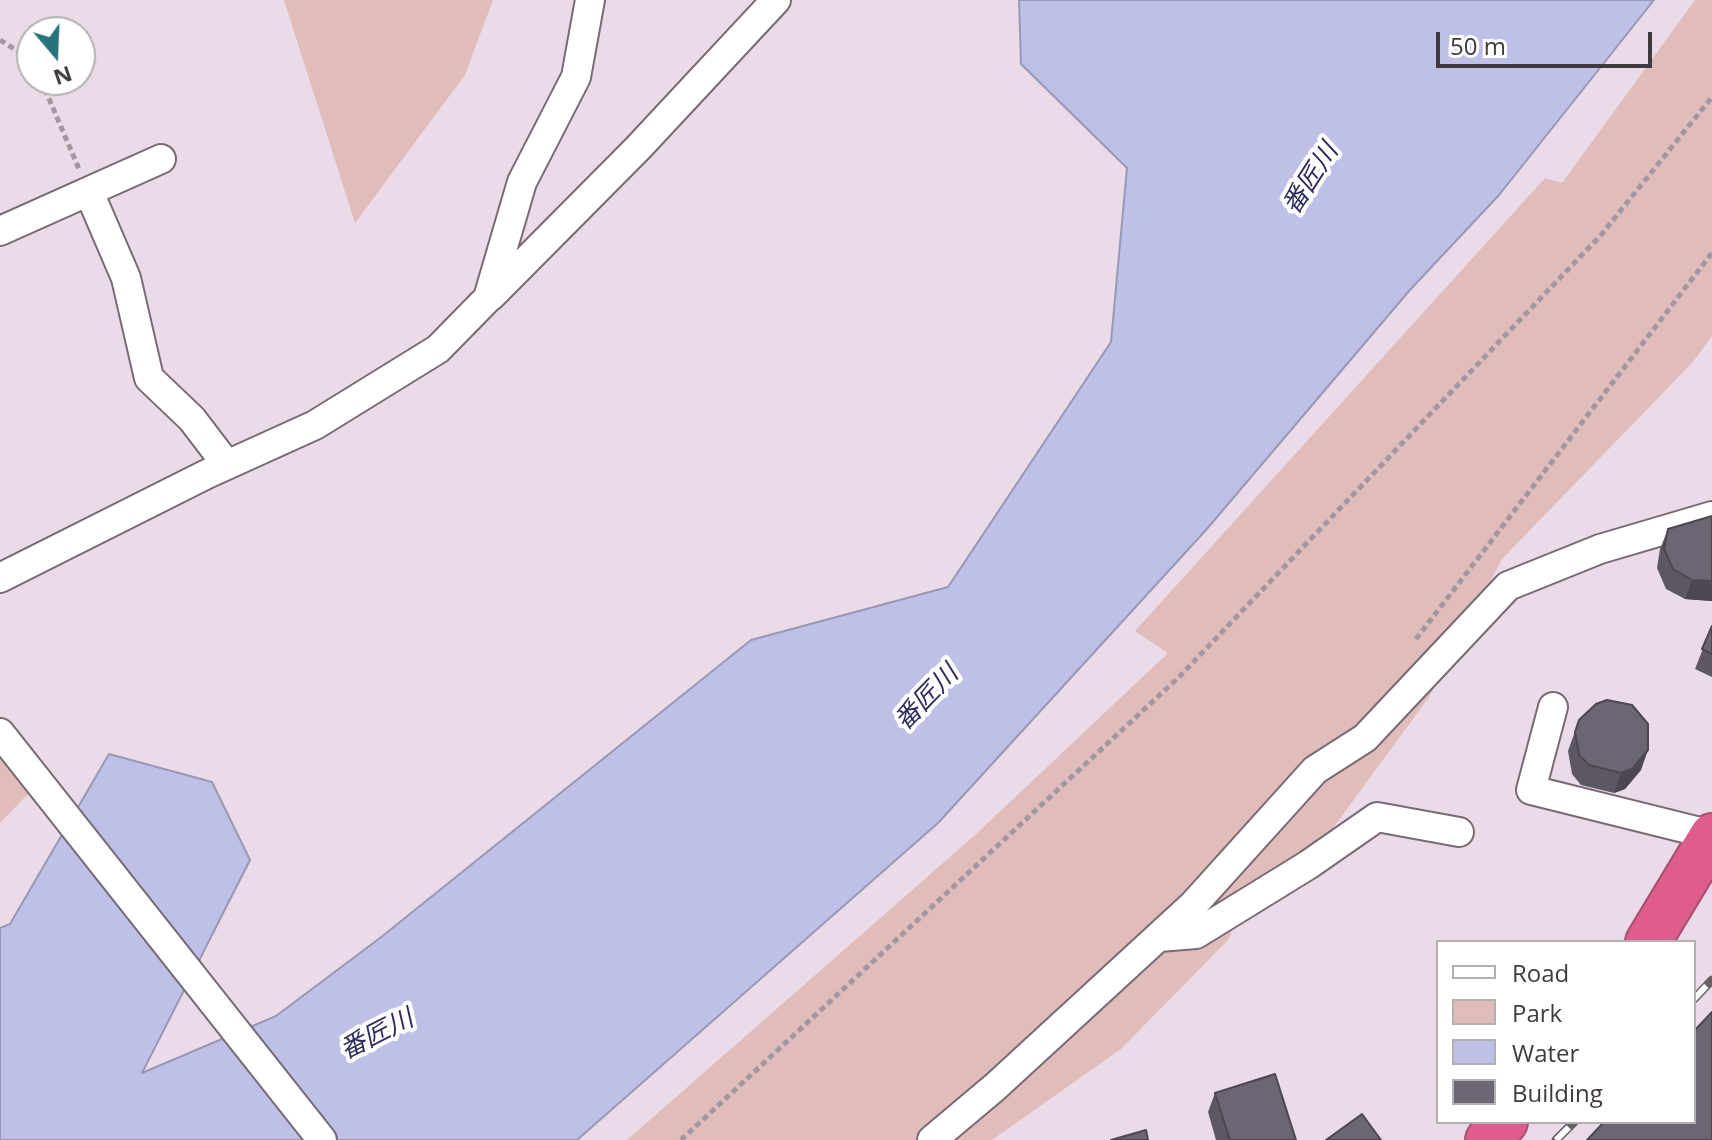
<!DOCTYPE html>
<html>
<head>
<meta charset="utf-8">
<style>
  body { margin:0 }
  #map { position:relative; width:1712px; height:1140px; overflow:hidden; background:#ebdbe8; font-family:"Open Sans",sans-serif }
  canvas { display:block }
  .legend { position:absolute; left:1436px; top:940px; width:260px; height:184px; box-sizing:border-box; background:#fff; border:2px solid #b3b0b2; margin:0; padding:10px 14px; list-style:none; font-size:24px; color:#403a3f }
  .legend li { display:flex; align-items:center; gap:16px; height:40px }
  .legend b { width:40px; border:2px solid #b3b0b2 }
  .north { position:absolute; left:16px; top:16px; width:80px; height:80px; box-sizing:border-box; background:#fff; border:2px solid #b3b0b2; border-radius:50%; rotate:161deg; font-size:22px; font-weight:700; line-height:32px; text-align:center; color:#403a3f }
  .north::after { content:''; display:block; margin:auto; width:28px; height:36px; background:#28727a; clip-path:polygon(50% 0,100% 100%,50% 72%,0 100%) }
  .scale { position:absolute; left:1436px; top:32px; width:216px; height:36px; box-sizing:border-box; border:4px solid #403a3f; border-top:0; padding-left:10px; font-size:24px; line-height:28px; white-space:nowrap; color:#403a3f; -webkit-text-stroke:6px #fff; paint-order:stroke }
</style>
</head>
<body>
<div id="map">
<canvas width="1712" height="1140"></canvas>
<ul class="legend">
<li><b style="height:10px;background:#fff"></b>Road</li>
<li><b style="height:22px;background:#e0bdba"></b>Park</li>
<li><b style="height:22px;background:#bec0e7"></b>Water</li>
<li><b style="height:22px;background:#6c6574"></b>Building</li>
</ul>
<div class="north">N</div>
<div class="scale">50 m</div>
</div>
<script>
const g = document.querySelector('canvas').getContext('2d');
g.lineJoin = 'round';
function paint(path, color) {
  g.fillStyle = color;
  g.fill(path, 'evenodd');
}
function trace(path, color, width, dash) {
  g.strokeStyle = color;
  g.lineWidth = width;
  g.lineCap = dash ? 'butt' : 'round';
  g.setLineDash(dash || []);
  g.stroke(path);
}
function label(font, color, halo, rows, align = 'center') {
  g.font = font + ' "Open Sans","Noto Sans JP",sans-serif';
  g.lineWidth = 8;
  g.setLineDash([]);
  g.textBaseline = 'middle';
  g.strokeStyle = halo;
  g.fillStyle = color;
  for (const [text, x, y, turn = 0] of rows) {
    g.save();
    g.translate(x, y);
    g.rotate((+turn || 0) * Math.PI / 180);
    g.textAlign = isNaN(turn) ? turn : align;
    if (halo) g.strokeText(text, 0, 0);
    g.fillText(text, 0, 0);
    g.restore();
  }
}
paint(new Path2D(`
  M 284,0 L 493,0 L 465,75 L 355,223 Z
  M 1695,0 L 1712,0 L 1712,336 L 1692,363 L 1502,559 L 1429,697 L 1333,828 L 1238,898 L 1230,938 L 1121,1049 L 992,1140 L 627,1140 L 975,835 L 1168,653 L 1135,631 L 1545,178 L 1562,183 Z
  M 0,751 L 31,791 L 0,823 Z`), '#e0bdba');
const water = new Path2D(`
  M 1019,0 L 1654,0 L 1499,195 L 1409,291 L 1206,530 L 938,823 L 577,1140 L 0,1140 L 0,928 L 10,924 L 109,754 L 212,782 L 250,860 L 142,1073 L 276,1016 L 380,938 L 751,640 L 948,587 L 1111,342 L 1127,168 L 1021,64 Z`);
paint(water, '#bec0e7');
trace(water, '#9898b5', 2);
const street = new Path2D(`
  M 89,192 L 126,278 L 149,378 L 192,419 L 227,465
  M 0,231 L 161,159
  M 491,296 L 638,148 L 776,0
  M 0,578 L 207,474 L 315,425 L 438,349 L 488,298 L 522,182 L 576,77 L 590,0
  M 1553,707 L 1531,790 L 1712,835
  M 0,733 L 322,1140
  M 1159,937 L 1196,934 L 1308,865 L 1377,817 L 1459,832
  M 932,1140 L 995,1087 L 1194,904 L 1315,770 L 1365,738 L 1508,586 L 1600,549 L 1712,516`);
const highway = new Path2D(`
  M 1648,942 L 1712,836
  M 1488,1140 L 1505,1122`);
trace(street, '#786a75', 32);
trace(highway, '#a75073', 48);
trace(new Path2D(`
  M 0,40 L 32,60
  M 41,80 L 79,169
  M 1416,639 L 1712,253
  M 681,1140 L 1179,677 L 1601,235 L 1712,97`), '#a296a0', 5, [6, 4]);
trace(street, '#fff', 28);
trace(highway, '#df5c8f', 44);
const rail = new Path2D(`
  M 1694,999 L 1712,980
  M 1556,1140 L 1574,1122`);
trace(rail, '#675f66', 9);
trace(rail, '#fff', 6, [18]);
paint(new Path2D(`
  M 1668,529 L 1712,601 L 1685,599 L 1666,589 L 1657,568 L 1660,549 Z
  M 1712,626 L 1712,677 L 1695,669 Z
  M 1579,720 L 1641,770 L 1625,789 L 1614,793 L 1581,785 L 1572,774 L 1568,751 Z
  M 1215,1093 L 1296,1140 L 1216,1140 L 1208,1112 Z`), '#5d5764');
paint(new Path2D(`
  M 1692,580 L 1712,581 L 1712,601 L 1685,599 Z
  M 1648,750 L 1641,770 L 1625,789 L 1614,793 L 1621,773 Z`), '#4c4751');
const building = new Path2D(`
  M 1712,516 L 1712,581 L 1692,580 L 1673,569 L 1664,549 L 1668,529 Z
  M 1712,626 L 1712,654 L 1702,649 Z
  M 1607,700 L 1632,705 L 1648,724 L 1648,750 L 1632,769 L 1621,773 L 1589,765 L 1579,755 L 1575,732 L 1579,720 L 1596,704 Z
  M 1712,1012 L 1712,1140 L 1587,1140 L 1604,1122 L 1694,1122 L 1694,1031 Z
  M 1275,1074 L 1296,1140 L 1230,1140 L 1215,1093 Z
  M 1362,1114 L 1381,1140 L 1326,1140 Z
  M 1146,1130 L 1148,1140 L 1111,1140 Z`);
paint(building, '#6c6574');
trace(building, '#4c4751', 2);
label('italic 26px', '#2e2c5c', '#fff', [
  ["番匠川",1311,179,-57],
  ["番匠川",927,698,-46],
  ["番匠川",377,1035,-27]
]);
</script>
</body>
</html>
